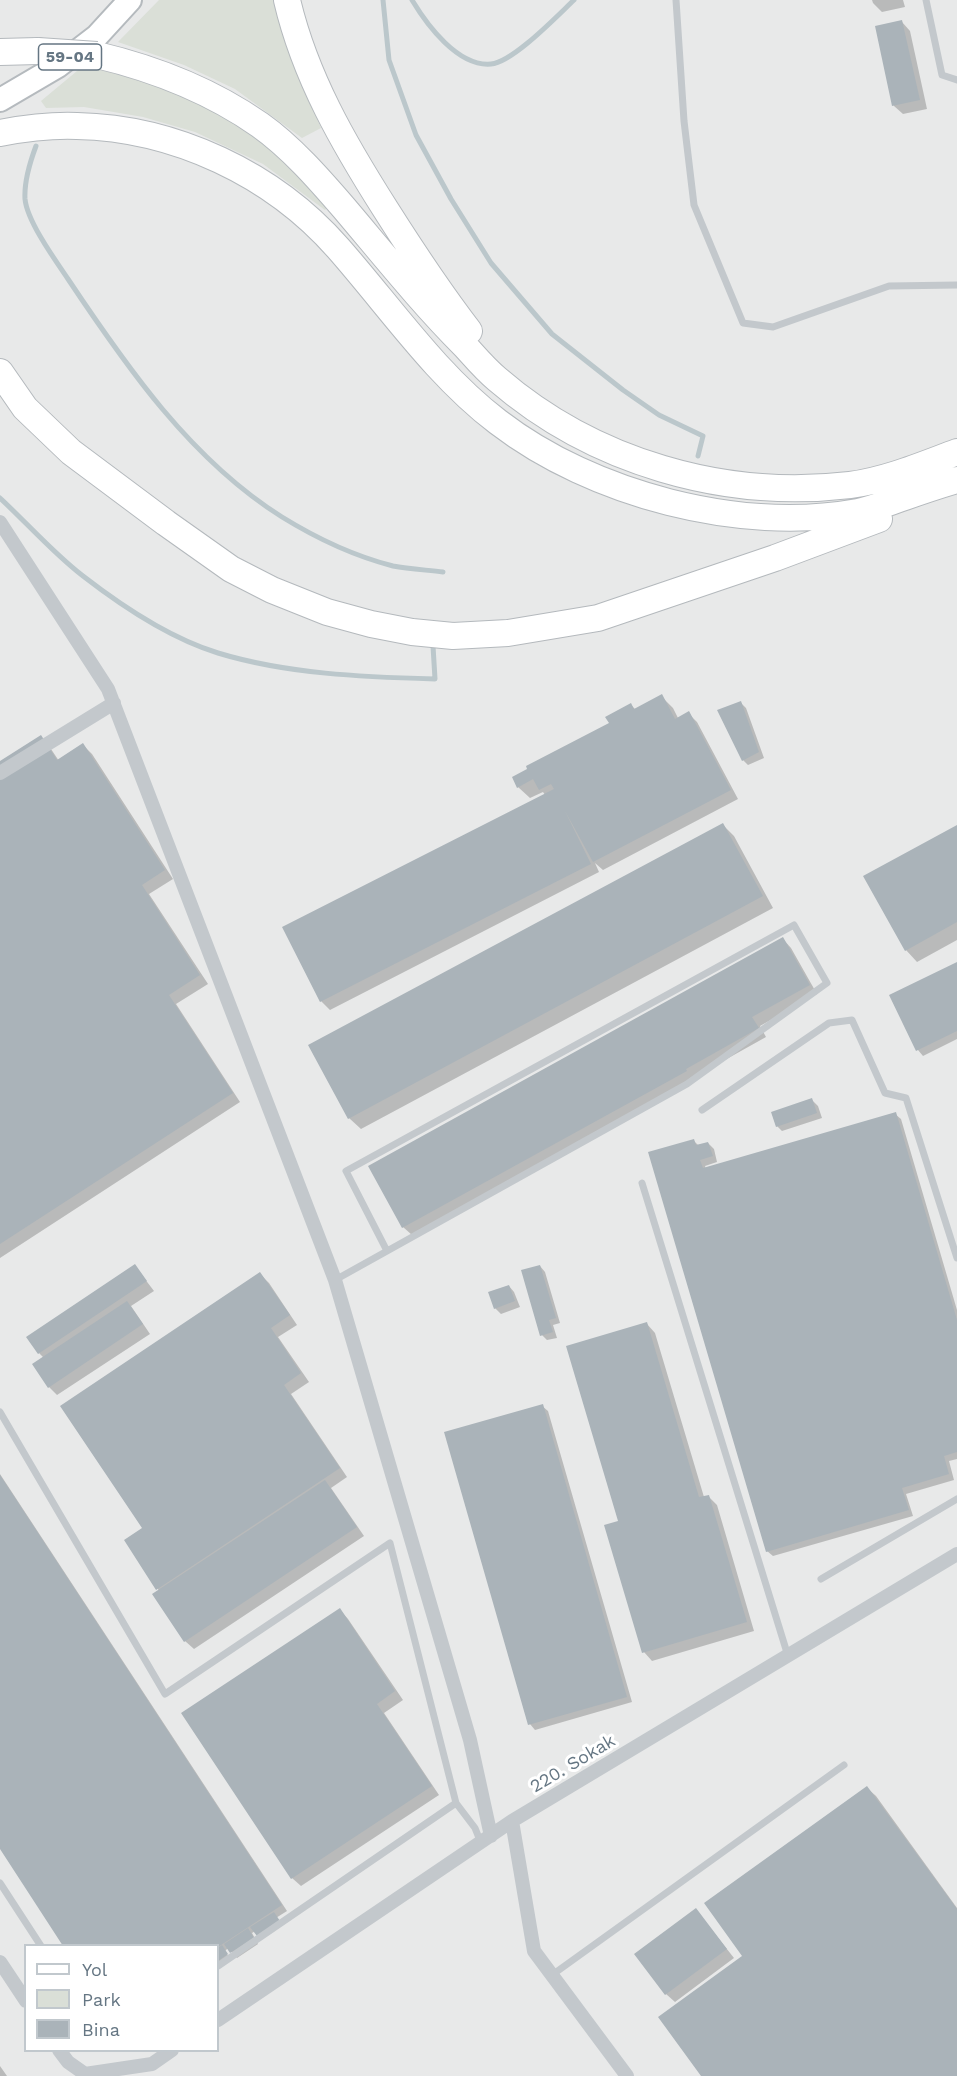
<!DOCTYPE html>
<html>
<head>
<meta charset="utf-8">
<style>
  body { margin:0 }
  #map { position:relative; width:957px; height:2076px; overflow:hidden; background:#fafaf8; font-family:"Work Sans",sans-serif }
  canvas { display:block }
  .legend { position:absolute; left:24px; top:1944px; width:195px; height:108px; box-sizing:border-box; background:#fff; border:2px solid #c1c8cd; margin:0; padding:8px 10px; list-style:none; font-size:18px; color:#657683 }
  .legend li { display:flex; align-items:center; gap:12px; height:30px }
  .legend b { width:30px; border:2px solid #c1c8cd }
</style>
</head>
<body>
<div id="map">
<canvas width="957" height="2076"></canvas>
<ul class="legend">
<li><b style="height:8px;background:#fff"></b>Yol</li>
<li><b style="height:16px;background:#dadfd7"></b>Park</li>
<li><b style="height:16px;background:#aab3b9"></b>Bina</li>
</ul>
</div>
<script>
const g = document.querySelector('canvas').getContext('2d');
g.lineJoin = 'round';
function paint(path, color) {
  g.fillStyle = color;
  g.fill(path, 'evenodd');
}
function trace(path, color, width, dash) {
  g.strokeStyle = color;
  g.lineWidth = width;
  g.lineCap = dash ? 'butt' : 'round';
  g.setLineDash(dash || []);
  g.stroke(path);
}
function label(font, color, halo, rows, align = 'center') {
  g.font = font + ' "Work Sans",sans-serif';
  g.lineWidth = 6;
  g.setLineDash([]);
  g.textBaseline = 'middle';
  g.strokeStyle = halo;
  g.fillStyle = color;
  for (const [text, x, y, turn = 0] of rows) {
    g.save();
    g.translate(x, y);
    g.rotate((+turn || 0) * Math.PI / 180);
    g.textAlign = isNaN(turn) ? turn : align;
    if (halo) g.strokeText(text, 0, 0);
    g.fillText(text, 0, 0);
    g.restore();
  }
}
paint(new Path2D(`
  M 0,0 L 957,0 L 957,2076 L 0,2076 ZM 26,1946 L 218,1946 L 218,2050 L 26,2050 Z`), '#e8e9e9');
paint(new Path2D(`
  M 159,0 L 273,0 L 295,68 L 321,128 L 302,138 L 235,89 L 184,65 L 118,42 Z
  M 83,66 C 148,80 209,102 262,143 C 285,162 306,186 327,208 L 325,210 L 263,164 L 195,132 L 143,117 L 84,107 L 46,108 L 41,101 Z`), '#dadfd7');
paint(new Path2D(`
  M 872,0 L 903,0 L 905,7 L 882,12 L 873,3 Z
  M 902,22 L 910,31 L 927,109 L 903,114 L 894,106 L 877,27 Z
  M 661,696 L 673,708 L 678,718 L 688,713 L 697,722 L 738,799 L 603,870 L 595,863 L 599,872 L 330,1010 L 321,1001 L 545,795 L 543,792 L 530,798 L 518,787 L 611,723 L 631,705 L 636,710 Z
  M 740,702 L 746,708 L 764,758 L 748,765 L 743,760 Z
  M 83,745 L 92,754 L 173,879 L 149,894 L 208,984 L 176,1004 L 240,1102 L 0,1258 L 0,763 L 49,746 L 59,761 Z
  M 723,825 L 734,836 L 773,908 L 361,1129 L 349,1118 Z
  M 957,826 L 957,940 L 917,962 L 906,950 Z
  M 783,939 L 791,948 L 817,994 L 760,1026 L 766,1037 L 412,1235 L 403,1227 Z
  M 957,963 L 957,1039 L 923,1056 L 918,1050 L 891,996 Z
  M 812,1100 L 818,1106 L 822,1118 L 782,1131 L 777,1126 Z
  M 895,1114 L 901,1119 L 957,1310 L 957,1459 L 949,1461 L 954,1480 L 906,1494 L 913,1516 L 773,1556 L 767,1551 L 693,1140 L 699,1146 L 708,1143 L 714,1149 L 717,1162 L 705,1166 L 706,1169 Z
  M 135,1266 L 154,1291 L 131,1306 L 150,1334 L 57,1395 L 49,1387 L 44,1358 L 39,1353 Z
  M 540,1266 L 545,1272 L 560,1323 L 553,1325 L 557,1338 L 547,1340 L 542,1335 Z
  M 260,1274 L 269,1283 L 297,1325 L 278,1337 L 309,1382 L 291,1394 L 347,1477 L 331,1488 L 364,1536 L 194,1649 L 185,1641 L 158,1589 L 144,1529 Z
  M 509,1286 L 514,1292 L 520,1307 L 501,1314 L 495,1308 Z
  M 647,1324 L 655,1333 L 704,1497 L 708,1496 L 717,1505 L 754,1631 L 652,1661 L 644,1652 L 620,1522 Z
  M 542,1406 L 548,1411 L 632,1702 L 535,1730 L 530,1724 Z
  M 0,1474 L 287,1911 L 252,1933 L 258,1944 L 237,1958 L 228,1948 L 225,1951 L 229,1957 L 218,1965 L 218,1946 L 0,1846 Z
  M 340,1610 L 348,1619 L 403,1700 L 384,1713 L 439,1795 L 301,1886 L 292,1878 Z
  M 867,1788 L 876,1796 L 957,1908 L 957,2076 L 703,2076 L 744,1956 Z
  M 696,1910 L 734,1958 L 675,2002 L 666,1994 Z
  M 0,2066 L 7,2076 L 0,2076 Z`), '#0003');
trace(new Path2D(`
  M 383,0 L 389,60 L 416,135 L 451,199 L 491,263 L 552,334 L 623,390 L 659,415 L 703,436 L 698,456
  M 412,0 C 427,25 458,67 491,64 C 513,62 557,16 574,0
  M 36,146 C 30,162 24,181 25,199 C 27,221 55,260 68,279 C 126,366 191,460 282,517 C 316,538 354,556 393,566 C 409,569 427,570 443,572
  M 0,498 C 27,523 54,554 83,576 C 123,607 169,638 218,653 C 287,674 363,677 435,679 L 433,646`), '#bbc7cb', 5);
paint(new Path2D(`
  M 902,20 L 920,100 L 892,106 L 875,26 Z
  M 662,694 L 675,719 L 689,711 L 731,790 L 593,862 L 565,811 L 591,864 L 320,1002 L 282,927 L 554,789 L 551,784 L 539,790 L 533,779 L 517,788 L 512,777 L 527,769 L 526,766 L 609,723 L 605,717 L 631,703 L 634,709 Z
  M 741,701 L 759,752 L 742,761 L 717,710 Z
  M 41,735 L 57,760 L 83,743 L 165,870 L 142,885 L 200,975 L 169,995 L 233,1093 L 0,1244 L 0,761 Z
  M 723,823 L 763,896 L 348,1119 L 308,1045 Z
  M 957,825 L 957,922 L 905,951 L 863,876 Z
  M 783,937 L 810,985 L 752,1017 L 759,1028 L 686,1069 L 687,1071 L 402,1228 L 368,1166 Z
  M 957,962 L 957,1031 L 916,1051 L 889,995 Z
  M 812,1098 L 817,1113 L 776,1127 L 771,1112 Z
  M 896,1112 L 957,1320 L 957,1452 L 944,1456 L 949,1474 L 902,1488 L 909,1510 L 766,1552 L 648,1152 L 694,1139 L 696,1145 L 708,1142 L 713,1156 L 700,1160 L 703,1168 Z
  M 135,1264 L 147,1281 L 38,1354 L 26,1337 Z
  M 540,1265 L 556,1318 L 549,1320 L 553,1332 L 540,1336 L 521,1270 Z
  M 260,1272 L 290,1315 L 271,1328 L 301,1373 L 284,1385 L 340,1468 L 156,1590 L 124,1540 L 142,1528 L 60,1406 Z
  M 509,1285 L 515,1301 L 494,1309 L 488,1292 Z
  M 127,1301 L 143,1324 L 48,1388 L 32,1364 Z
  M 647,1322 L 699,1497 L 709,1495 L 747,1622 L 642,1653 L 604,1525 L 618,1521 L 566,1346 Z
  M 543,1404 L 627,1697 L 528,1725 L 444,1432 Z
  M 0,1475 L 282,1905 L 218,1947 L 63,1946 L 0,1849 Z
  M 325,1480 L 357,1527 L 184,1642 L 152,1594 Z
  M 340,1608 L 395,1691 L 377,1704 L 432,1786 L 291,1879 L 181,1713 Z
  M 867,1786 L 957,1909 L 957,2076 L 701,2076 L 658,2017 L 742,1956 L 704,1903 Z
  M 696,1908 L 727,1949 L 665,1995 L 634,1954 Z
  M 274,1912 L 280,1921 L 257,1936 L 250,1927 Z
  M 248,1928 L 254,1938 L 230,1953 L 224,1944 Z
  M 222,1945 L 228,1954 L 218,1961 L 218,1948 Z`), '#aab3b9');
const primary = new Path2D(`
  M 0,100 L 58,66 L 97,36 L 130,0`);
const motorway = new Path2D(`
  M 287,0 C 305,77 344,144 386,210 C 412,251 439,292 469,331
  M 0,52 L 38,51
  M 97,55 C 156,69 210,90 260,125 C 291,147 319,179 344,208 C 383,254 422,303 465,346 C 475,357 485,369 497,379 C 593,462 724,500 850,485 C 887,480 922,465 957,452
  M 0,133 C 26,128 51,125 77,126 C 175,128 273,174 338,248 C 390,307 436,375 498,422 C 593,495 740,533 858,512 C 873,509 890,502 905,497 C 922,491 940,485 957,480
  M 0,372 L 25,408 L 71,452 L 166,523 L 231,569 L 272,590 L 327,612 L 371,624 L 412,632 L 453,636 L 508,633 L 598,618 L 775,558 L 879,519`);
trace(primary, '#b5babe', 26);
trace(motorway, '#b4b9bd', 28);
trace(new Path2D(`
  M 676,0 L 684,121 L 694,205 L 743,323 L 773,327 L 889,286 L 957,285
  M 926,0 L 942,75 L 957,80
  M 702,1110 L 829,1023 L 852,1020 L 885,1093 L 906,1098 L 957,1258
  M 642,1183 L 788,1656
  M 335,1280 L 687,1084 L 827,983 L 794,925 L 346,1171 L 387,1251
  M 0,1412 L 165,1694 L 390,1543 L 456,1803 L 218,1966
  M 821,1579 L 957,1499
  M 456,1803 L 475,1828 L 481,1843
  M 0,1883 L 41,1946
  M 552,1975 L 844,1765`), '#c3c8cc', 7);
trace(new Path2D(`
  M 0,522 L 108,689 L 335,1280 L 470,1740 L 491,1836
  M 0,773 L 114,703
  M 512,1821 L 534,1951 L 627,2076
  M 0,1962 L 26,2001
  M 218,2020 L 512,1821 L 957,1554
  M 59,2050 L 68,2062 L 85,2074
  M 85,2074 L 152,2064 L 172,2050`), '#c3c8cc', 14);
trace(primary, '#fff', 22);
trace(motorway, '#fff', 26);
const motorwayBridge = new Path2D(`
  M 38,51 L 97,55`);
trace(motorwayBridge, '#b4b9bd', 28, []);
trace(motorwayBridge, '#fff', 26);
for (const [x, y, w] of [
  [70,57,63]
]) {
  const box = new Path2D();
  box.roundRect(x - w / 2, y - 13, w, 26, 4.5);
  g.fillStyle = '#fff';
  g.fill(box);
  trace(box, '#657683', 1.5);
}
label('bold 16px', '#657683', null, [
  ["59-04",70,57]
]);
label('18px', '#657683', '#fff', [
  ["220. Sokak",573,1764,-31]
]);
</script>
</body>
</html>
